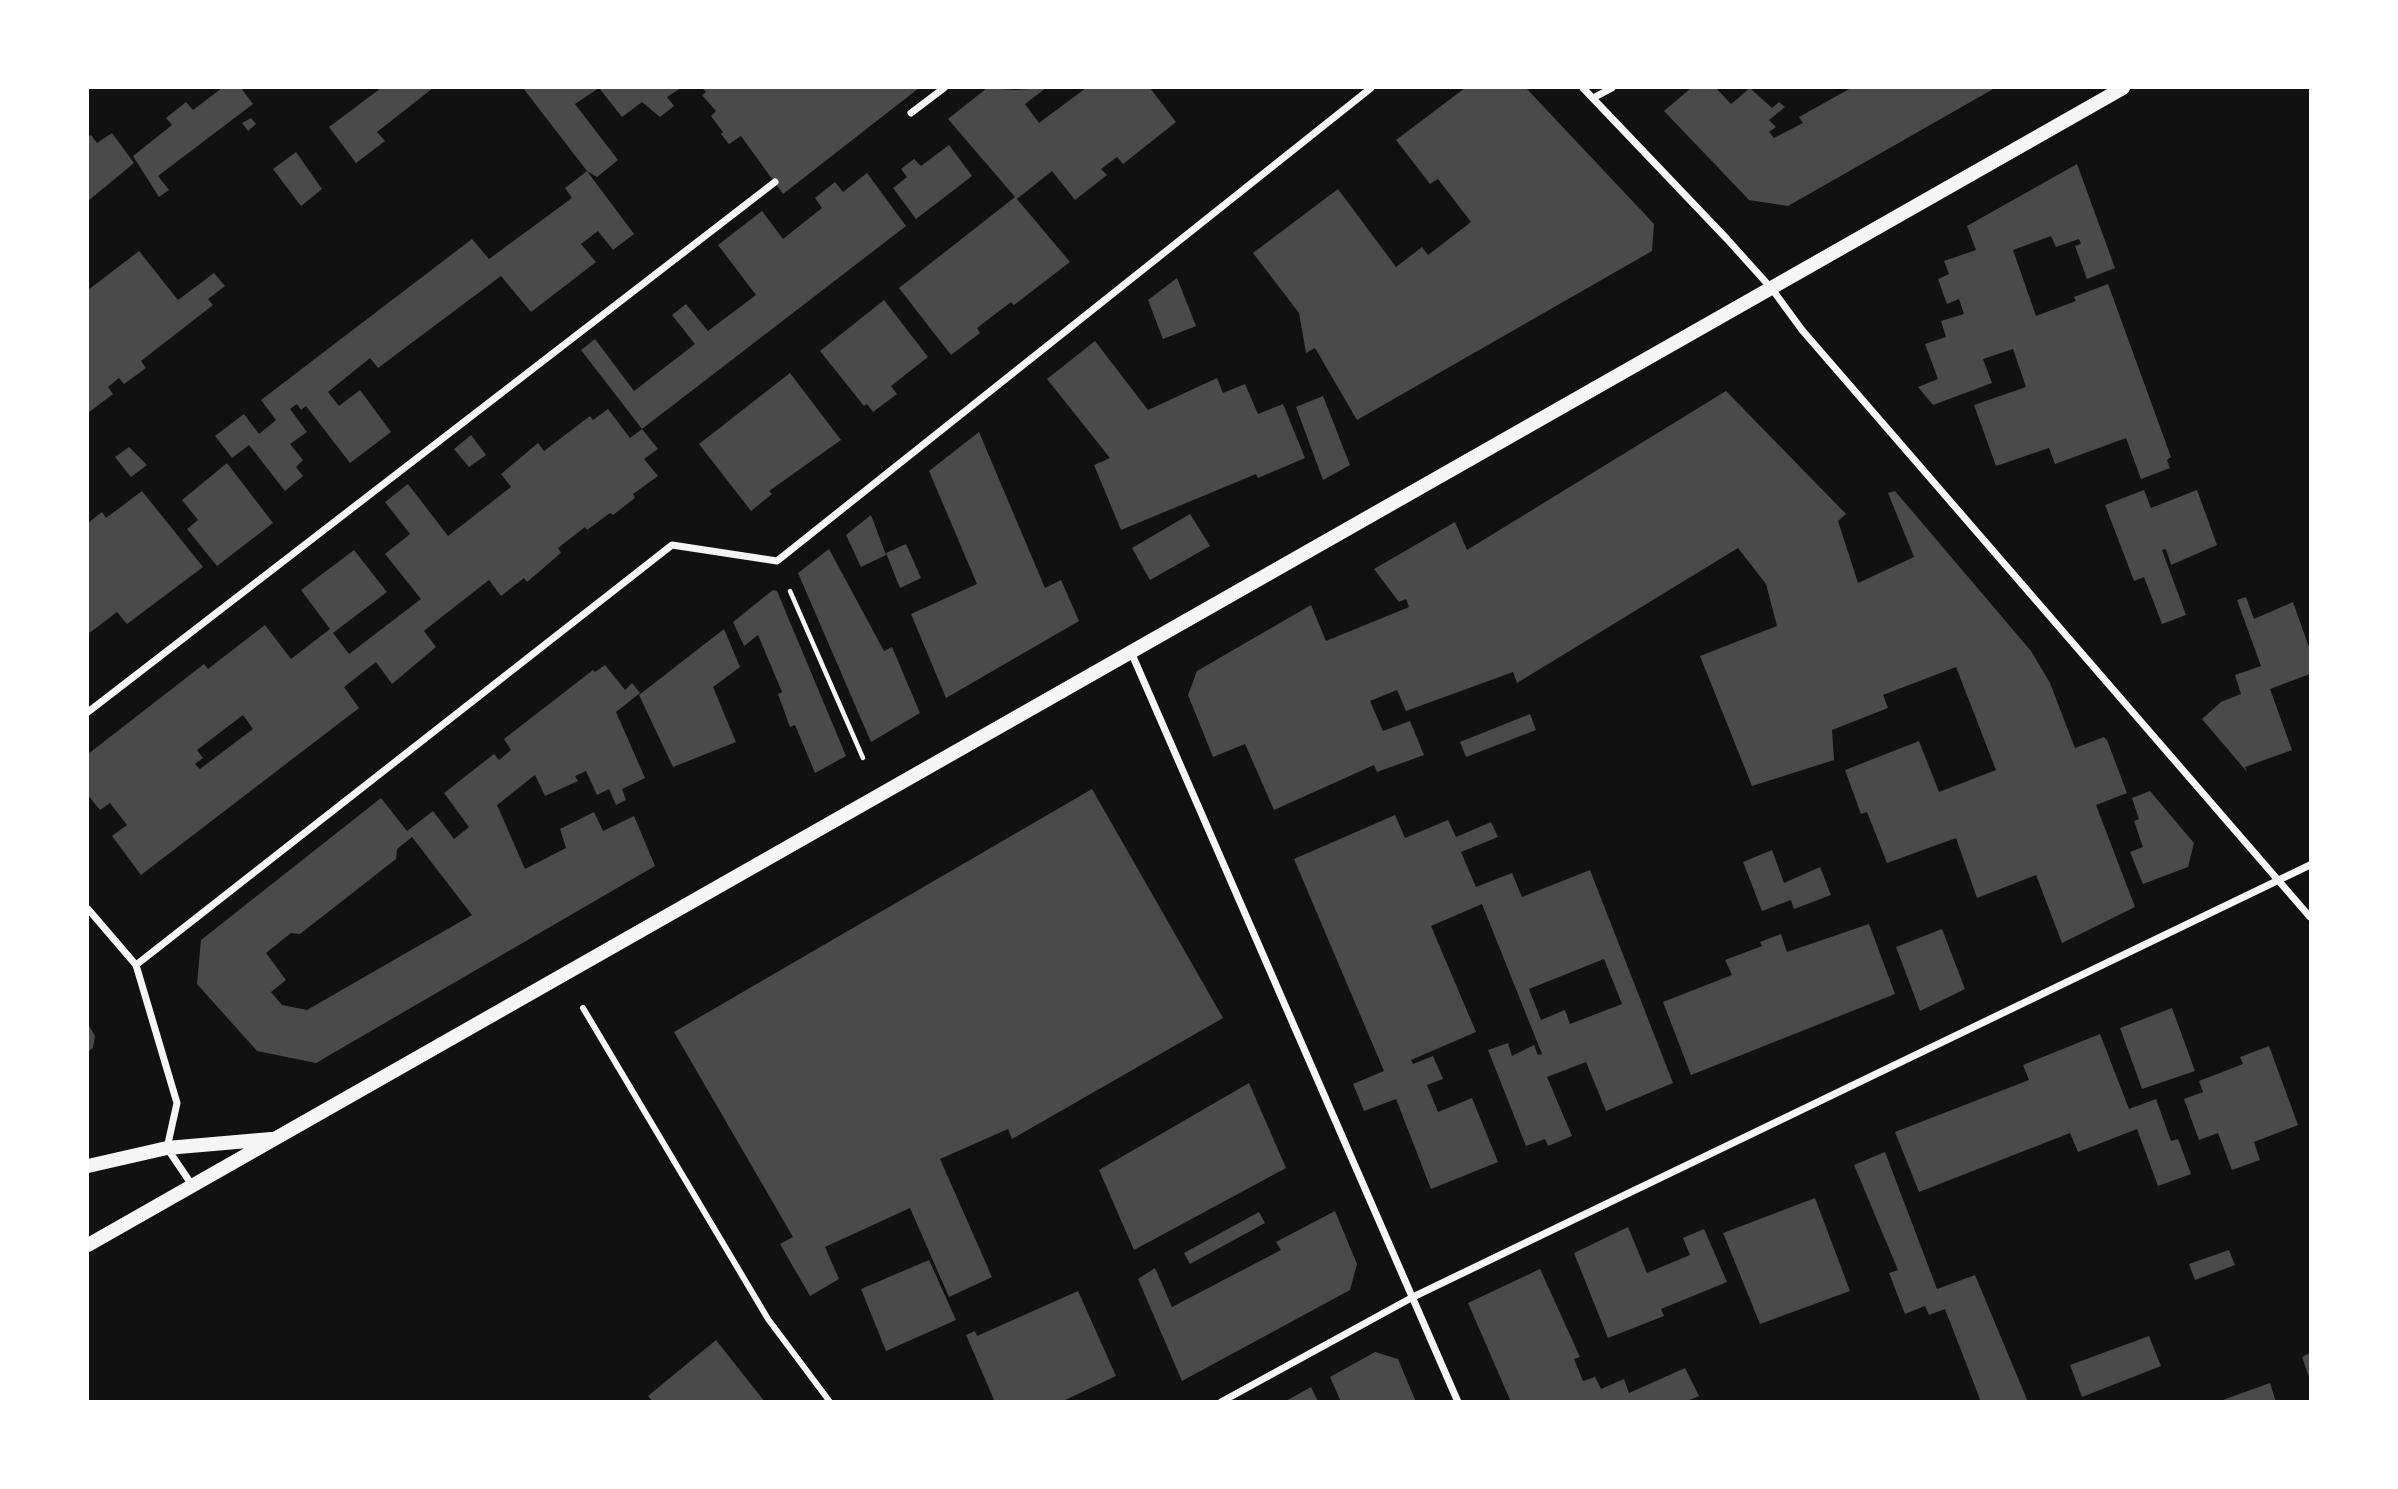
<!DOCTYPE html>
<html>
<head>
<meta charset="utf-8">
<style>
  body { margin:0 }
  #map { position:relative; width:2398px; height:1489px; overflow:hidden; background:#111; font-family:"Asap Condensed",sans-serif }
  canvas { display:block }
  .frame { position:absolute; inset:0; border:89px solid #fff; pointer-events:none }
</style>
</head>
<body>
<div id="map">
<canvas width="2398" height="1489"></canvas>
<div class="frame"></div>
</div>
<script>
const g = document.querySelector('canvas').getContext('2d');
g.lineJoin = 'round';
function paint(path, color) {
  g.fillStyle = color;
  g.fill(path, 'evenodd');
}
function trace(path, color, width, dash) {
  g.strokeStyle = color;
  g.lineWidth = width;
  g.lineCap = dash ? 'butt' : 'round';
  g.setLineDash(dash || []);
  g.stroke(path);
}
paint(new Path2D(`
  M 222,88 L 241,88 L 253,104 L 158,176 L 169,190 L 159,197 L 133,156 L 172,125 L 166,118 L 186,102 L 193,110 Z
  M 381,88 L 433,88 L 377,132 L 385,141 L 356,163 L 329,127 Z
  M 523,88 L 599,88 L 575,104 L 618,160 L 597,177 L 587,171 Z
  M 599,88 L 681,88 L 667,97 L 674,106 L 660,117 L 642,102 L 622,117 Z
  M 702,88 L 919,88 L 783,194 L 741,136 L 729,144 L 721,134 L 723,132 L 711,116 L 716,111 L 702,95 L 706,92 Z
  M 987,88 L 1014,90 L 1046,88 L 1025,104 L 1039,123 L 1086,88 L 1150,88 L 1176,122 L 1123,164 L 1117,157 L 1101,169 L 1107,175 L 1075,200 L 1052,171 L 1017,199 L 1070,262 L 1014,305 L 1011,302 L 977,328 L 980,333 L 951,355 L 899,288 L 1015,197 L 948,119 Z
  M 1465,88 L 1526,88 L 1654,224 L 1652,251 L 1357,420 L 1315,348 L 1306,353 L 1299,313 L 1253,253 L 1338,189 L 1396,267 L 1422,247 L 1428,255 L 1471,222 L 1438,179 L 1430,184 L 1396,140 Z
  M 1691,88 L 1716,88 L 1731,104 L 1750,88 L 1772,108 L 1779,102 L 1785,107 L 1769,120 L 1776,127 L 1769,132 L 1774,138 L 1803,123 L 1799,117 L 1851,88 L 1995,88 L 1788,206 L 1749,200 L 1664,111 Z
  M 251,118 L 256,124 L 248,131 L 242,123 Z
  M 112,133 L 134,163 L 88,201 L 88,137 L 91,135 L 97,143 Z
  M 949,145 L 972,176 L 916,219 L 893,188 L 907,177 L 901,169 L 914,159 L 921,166 Z
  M 296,152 L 322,189 L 301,206 L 273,169 Z
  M 2077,164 L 2115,268 L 2087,279 L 2075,246 L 2081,244 L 2079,239 L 2056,247 L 2051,236 L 2013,250 L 2036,316 L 2076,301 L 2074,297 L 2108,284 L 2171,457 L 2167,460 L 2170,468 L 2141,479 L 2126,438 L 2055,464 L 2049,448 L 1996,466 L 1974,405 L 2026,387 L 2013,349 L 1983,359 L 1992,383 L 1933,405 L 1918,387 L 1938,379 L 1925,344 L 1946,337 L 1941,321 L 1964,314 L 1959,299 L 1947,304 L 1938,279 L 1949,274 L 1944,261 L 1976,250 L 1967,226 Z
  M 587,171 L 634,234 L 613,250 L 598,231 L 581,244 L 596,262 L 531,312 L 501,276 L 378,368 L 370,358 L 328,392 L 339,406 L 360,390 L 391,432 L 350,463 L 306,406 L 301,410 L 297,404 L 290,409 L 307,432 L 290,444 L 303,460 L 296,467 L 303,476 L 285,491 L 249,445 L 232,458 L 215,436 L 244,414 L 259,434 L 276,420 L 261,400 L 472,239 L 489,259 L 572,198 L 565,188 Z
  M 867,173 L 906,226 L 642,429 L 581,350 L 595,339 L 634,391 L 695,344 L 672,315 L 686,304 L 708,331 L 756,295 L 718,245 L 762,211 L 783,239 L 822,208 L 815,198 L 835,182 L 843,192 Z
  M 139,251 L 178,300 L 214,273 L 225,286 L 208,299 L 213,305 L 141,361 L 146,368 L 124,384 L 119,378 L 108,387 L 113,394 L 88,413 L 88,290 Z
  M 1177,278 L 1196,326 L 1163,339 L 1148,300 Z
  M 884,300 L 928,357 L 891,386 L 897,394 L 873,412 L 867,404 L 864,406 L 820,351 Z
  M 1095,341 L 1148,410 L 1217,378 L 1223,393 L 1245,384 L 1258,414 L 1283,404 L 1305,458 L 1258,478 L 1256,474 L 1121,530 L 1094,465 L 1110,458 L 1047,379 Z
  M 790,373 L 841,440 L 769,491 L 772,494 L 751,511 L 699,444 Z
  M 1726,391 L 1846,514 L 1838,521 L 1858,583 L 1914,557 L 1888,493 L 1895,491 L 2031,651 L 2050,683 L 2075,748 L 2104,737 L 2107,740 L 2127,793 L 2096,805 L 2135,907 L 2062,943 L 2036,875 L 1977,898 L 1956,838 L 1887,863 L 1867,812 L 1861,814 L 1845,770 L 1919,741 L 1939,792 L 1996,770 L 1956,667 L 1883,695 L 1888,708 L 1832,730 L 1834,760 L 1752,786 L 1700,656 L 1777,626 L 1766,584 L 1738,548 L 1517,683 L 1513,672 L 1406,711 L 1397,690 L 1370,701 L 1383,731 L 1410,721 L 1424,755 L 1377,772 L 1374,765 L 1274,810 L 1245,744 L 1213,757 L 1188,695 L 1197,671 L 1311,605 L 1326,641 L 1409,607 L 1406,599 L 1399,602 L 1374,569 L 1455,522 L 1467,550 Z
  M 1323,396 L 1350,465 L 1323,480 L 1296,407 Z
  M 608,409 L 630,438 L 642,429 L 658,449 L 644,459 L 658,476 L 633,494 L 635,498 L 613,515 L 610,513 L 587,530 L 585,527 L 558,548 L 561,553 L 527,582 L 524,578 L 501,596 L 489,580 L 439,619 L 424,631 L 436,647 L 392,684 L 376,662 L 344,687 L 359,708 L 141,875 L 112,836 L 127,825 L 110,803 L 100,810 L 88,795 L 88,754 L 204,664 L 208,669 L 265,625 L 291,659 L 330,629 L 301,590 L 354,550 L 387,592 L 333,633 L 349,654 L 421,599 L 385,554 L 410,534 L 385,502 L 408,484 L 448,536 L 511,487 L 501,474 L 538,443 L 544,451 L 590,416 L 593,420 ZM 243,715 L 253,729 L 200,769 L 195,764 L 203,758 L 197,750 Z
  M 979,432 L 1045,588 L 1061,580 L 1079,621 L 946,698 L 911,614 L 977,584 L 929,471 Z
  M 471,435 L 486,455 L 469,467 L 454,449 Z
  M 129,447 L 147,465 L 131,477 L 115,457 Z
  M 227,463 L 273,523 L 217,566 L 187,529 L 198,520 L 182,500 Z
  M 2144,490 L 2151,508 L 2197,490 L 2217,545 L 2171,565 L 2166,549 L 2162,550 L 2186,615 L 2162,624 L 2144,577 L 2134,581 L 2105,505 Z
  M 142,491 L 203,567 L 127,624 L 117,612 L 88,634 L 88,523 L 102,512 L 106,518 Z
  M 1190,514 L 1210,546 L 1150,580 L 1132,548 Z
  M 871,515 L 886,555 L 861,567 L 846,535 Z
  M 906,544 L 921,578 L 900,588 L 886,553 Z
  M 829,549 L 884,651 L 892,647 L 920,713 L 871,742 L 798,573 Z
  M 773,590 L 777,591 L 846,756 L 815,773 L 795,725 L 790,727 L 778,694 L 782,692 L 758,635 L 744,646 L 733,622 Z
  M 2246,597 L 2254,619 L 2293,602 L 2310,650 L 2310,674 L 2270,689 L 2292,750 L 2245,767 L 2247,772 L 2202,719 L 2221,702 L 2241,694 L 2235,675 L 2261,666 L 2237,600 Z
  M 724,629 L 740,667 L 713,687 L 736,742 L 673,767 L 639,695 Z
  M 605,665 L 625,690 L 632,683 L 640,693 L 616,712 L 645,778 L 622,789 L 626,800 L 616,805 L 609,789 L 597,795 L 586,771 L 575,776 L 578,781 L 545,796 L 535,775 L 497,805 L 525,869 L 566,848 L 560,829 L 594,812 L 603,831 L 634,816 L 655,866 L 316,1063 L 257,1051 L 197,984 L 201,940 L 381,798 L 407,831 L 433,811 L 454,839 L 469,827 L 444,793 L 494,754 L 499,760 L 511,750 L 504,739 L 593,670 L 595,672 ZM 412,837 L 472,915 L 307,1010 L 282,1005 L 271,992 L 286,980 L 266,953 L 291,933 L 300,934 L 396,859 L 397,849 Z
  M 1530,714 L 1536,730 L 1466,757 L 1460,742 Z
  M 1092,789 L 1223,1018 L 1012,1139 L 1008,1129 L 940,1159 L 992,1277 L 949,1297 L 910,1208 L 825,1247 L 839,1279 L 810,1296 L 780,1244 L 793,1237 L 674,1032 Z
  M 2150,791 L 2194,843 L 2188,867 L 2143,884 L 2130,852 L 2143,847 L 2134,821 L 2139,819 L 2132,798 Z
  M 1395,815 L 1405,838 L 1448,820 L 1456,837 L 1491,822 L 1498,837 L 1461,852 L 1476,887 L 1512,873 L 1522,897 L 1590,870 L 1673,1083 L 1606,1111 L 1586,1062 L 1547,1077 L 1572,1136 L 1548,1146 L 1545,1139 L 1526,1146 L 1488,1050 L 1508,1043 L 1512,1056 L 1534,1045 L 1538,1055 L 1542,1054 L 1482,904 L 1431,926 L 1476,1032 L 1411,1060 L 1413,1064 L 1433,1056 L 1443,1079 L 1427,1085 L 1438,1112 L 1472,1098 L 1498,1162 L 1431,1189 L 1396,1099 L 1364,1111 L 1353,1084 L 1384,1071 L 1294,859 ZM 1604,959 L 1622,1004 L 1570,1024 L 1565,1010 L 1541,1020 L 1529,989 Z
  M 1772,850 L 1784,883 L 1820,867 L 1831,895 L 1794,909 L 1791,900 L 1762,911 L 1743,862 Z
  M 1869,924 L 1895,994 L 1691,1075 L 1663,1002 L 1732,975 L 1725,960 L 1762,946 L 1760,942 L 1781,934 L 1787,952 Z
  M 1942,929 L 1965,989 L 1920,1011 L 1896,947 Z
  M 2172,1008 L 2195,1071 L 2142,1089 L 2120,1028 Z
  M 88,1024 L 95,1036 L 93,1048 L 88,1052 Z
  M 2100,1034 L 2129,1109 L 2156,1099 L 2171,1141 L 2178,1139 L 2191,1174 L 2158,1186 L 2137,1129 L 2078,1152 L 2070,1133 L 1919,1192 L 1895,1132 L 2029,1080 L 2023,1065 Z
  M 2269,1046 L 2298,1125 L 2254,1142 L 2260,1160 L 2232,1170 L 2218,1133 L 2199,1140 L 2184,1099 L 2203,1092 L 2199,1081 L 2243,1064 L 2240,1057 Z
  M 1249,1083 L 1286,1168 L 1134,1250 L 1099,1170 Z
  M 1885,1152 L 1937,1289 L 1975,1275 L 2028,1402 L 1981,1402 L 1945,1309 L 1929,1315 L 1925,1306 L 1905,1314 L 1889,1273 L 1898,1270 L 1854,1165 Z
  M 1815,1198 L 1850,1291 L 1760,1324 L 1723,1233 Z
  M 1335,1211 L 1357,1264 L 1350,1290 L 1182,1381 L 1138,1279 L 1155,1268 L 1172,1307 L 1281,1250 L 1276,1242 Z
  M 1259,1212 L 1265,1223 L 1190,1264 L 1184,1253 Z
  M 1628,1227 L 1647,1273 L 1690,1255 L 1683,1238 L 1704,1229 L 1727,1282 L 1661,1309 L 1664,1316 L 1608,1338 L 1574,1253 Z
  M 2229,1250 L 2235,1265 L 2195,1280 L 2189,1264 Z
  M 929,1260 L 956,1320 L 886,1351 L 861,1289 Z
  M 1540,1269 L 1580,1357 L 1574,1359 L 1583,1381 L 1595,1377 L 1601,1389 L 1624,1379 L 1629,1393 L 1685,1368 L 1699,1396 L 1685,1402 L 1511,1402 L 1468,1303 Z
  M 1078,1291 L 1116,1376 L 1061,1402 L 995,1402 L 966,1335 L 975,1331 L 977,1336 Z
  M 2149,1336 L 2161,1366 L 2082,1397 L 2070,1365 Z
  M 716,1340 L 765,1402 L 653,1402 L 648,1396 Z
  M 1375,1352 L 1398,1359 L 1416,1402 L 1341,1402 L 1330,1377 Z
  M 2310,1353 L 2310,1380 L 2302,1357 Z
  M 2270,1383 L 2276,1402 L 2220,1402 L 2220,1401 Z
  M 1311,1387 L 1318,1402 L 1284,1402 Z`), '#4a4a4a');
trace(new Path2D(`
  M 790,591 L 863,758`), '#f5f5f5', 4.5);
trace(new Path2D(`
  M 583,1008 L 768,1319 L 830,1402`), '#f5f5f5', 6);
trace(new Path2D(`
  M 1583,88 L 1727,239 L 1772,289 L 1802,330 L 2310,917
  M 1593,98 L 1612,88
  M 911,113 L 944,88
  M 1131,652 L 1458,1402
  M 88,712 L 775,182
  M 88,909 L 136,965 L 177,1103 L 167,1148 L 192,1185
  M 136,965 L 672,545 L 777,561 L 1371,88
  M 1221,1402 L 1413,1297 L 2310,865`), '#f5f5f5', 7);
trace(new Path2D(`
  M 88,1166 L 167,1148 L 271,1139
  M 88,1245 L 2123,88`), '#f5f5f5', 14);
</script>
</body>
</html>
